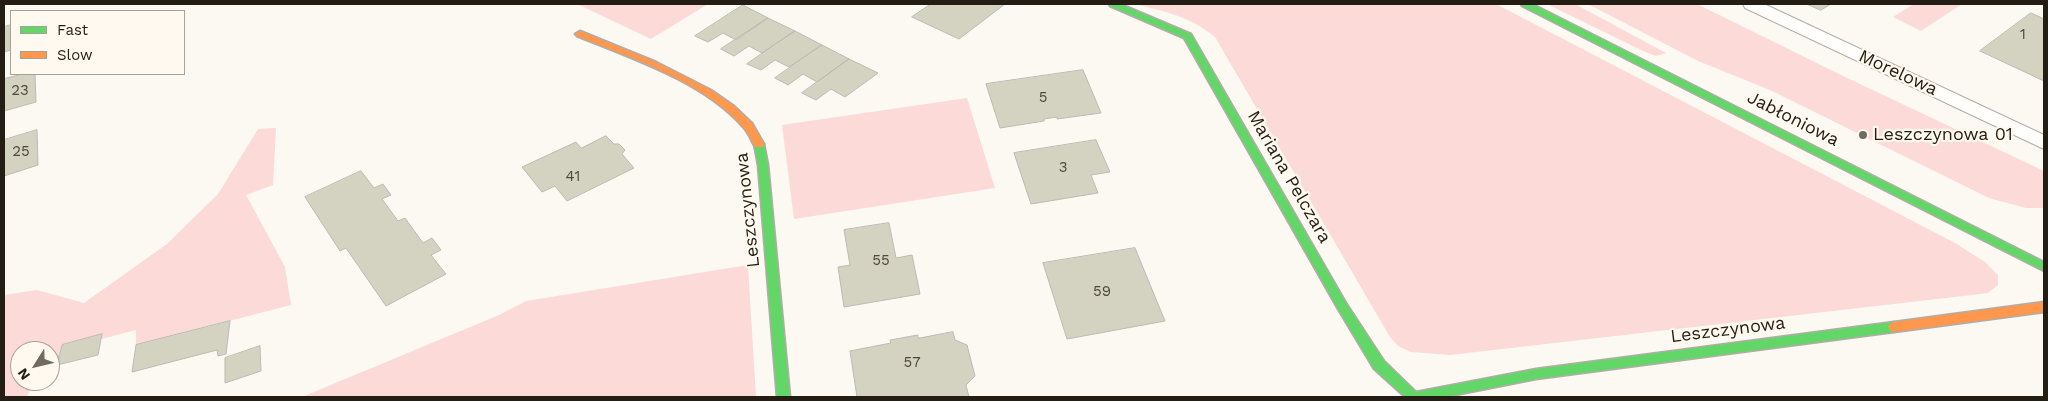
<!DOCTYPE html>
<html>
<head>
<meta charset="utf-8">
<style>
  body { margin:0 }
  #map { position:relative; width:2048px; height:401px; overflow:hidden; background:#fcf8f2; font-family:"Work Sans",sans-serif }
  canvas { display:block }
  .frame { position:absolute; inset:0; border:5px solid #231d14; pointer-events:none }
  .legend { position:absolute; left:10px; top:10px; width:175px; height:65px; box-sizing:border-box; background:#fff9ef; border:1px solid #a7a197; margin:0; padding:6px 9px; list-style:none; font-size:15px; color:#231d14 }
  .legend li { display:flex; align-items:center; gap:10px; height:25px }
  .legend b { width:25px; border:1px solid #a7a197 }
  .north { position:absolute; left:10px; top:341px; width:50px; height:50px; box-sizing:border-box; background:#fff9ef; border:1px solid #a7a197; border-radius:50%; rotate:234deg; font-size:14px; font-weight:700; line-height:20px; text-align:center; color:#231d14 }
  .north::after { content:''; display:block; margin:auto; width:18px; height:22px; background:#6f6a62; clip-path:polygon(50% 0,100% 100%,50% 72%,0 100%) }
</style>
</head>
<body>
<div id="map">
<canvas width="2048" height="401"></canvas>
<div class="frame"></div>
<ul class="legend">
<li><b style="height:6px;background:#63d668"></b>Fast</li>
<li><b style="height:6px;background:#ff974d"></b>Slow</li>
</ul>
<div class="north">N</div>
</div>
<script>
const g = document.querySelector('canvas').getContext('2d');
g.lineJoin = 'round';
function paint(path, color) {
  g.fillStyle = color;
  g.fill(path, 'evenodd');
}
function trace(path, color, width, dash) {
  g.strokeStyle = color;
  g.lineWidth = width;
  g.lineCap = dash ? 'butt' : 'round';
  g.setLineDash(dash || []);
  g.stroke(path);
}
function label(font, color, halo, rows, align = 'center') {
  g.font = font + ' "Work Sans",sans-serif';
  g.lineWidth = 4.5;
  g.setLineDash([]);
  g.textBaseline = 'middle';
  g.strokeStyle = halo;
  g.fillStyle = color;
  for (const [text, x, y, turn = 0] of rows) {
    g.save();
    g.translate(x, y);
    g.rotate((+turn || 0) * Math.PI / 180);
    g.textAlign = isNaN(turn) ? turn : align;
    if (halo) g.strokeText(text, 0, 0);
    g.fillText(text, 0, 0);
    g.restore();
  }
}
paint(new Path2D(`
  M 577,4 L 708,4 L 651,39 Z
  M 1135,4 L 1496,4 L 1955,243 L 1985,262 L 1998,275 L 1998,285 L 1988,293 L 1972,295 L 1450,355 L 1411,352 L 1398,346 L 1390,337 L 1215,37 C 1189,16 1167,12 1135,4 Z
  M 1547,4 L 1575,4 L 1666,53 L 1656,56 L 1643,51 Z
  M 1588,4 L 1697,4 L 1841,75 L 2044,171 L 2044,208 L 2026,208 L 1989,198 L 1770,90 L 1698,61 Z
  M 1914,4 L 1962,4 L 1921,31 L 1893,17 Z
  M 967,98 L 995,188 L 794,219 L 782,125 Z
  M 276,128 L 273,185 L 246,195 L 285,267 L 291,305 L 136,345 L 136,330 L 101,339 L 102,335 L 62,345 L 57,365 L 50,367 L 50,351 L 20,351 L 20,381 L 33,381 L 27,397 L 4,397 L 4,295 L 37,290 L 84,303 L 167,244 L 218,194 L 258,129 Z
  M 748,265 L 756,397 L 302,397 L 499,315 L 526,301 Z`), '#fcdad8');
const building = new Path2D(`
  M 931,4 L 1005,4 L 959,39 L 912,17 Z
  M 1807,4 L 1831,4 L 1821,10 Z
  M 743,5 L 768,18 L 736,40 L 723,33 L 708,42 L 695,36 Z
  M 2031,13 L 2044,19 L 2044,81 L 1980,51 Z
  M 768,18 L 795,31 L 762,53 L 749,46 L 734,56 L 721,49 Z
  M 11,25 L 11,50 L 4,52 L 4,27 Z
  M 795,31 L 822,45 L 789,67 L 775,60 L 761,70 L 747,64 Z
  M 822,45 L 849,59 L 817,82 L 803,74 L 788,85 L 775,78 Z
  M 849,59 L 878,73 L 845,97 L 831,89 L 816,100 L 802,93 Z
  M 1083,70 L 1101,113 L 1057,119 L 1057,117 L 1044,119 L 1044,121 L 1000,128 L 986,84 Z
  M 23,74 L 35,74 L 36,102 L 4,111 L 4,79 Z
  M 37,130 L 38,165 L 4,176 L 4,140 Z
  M 606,136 L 614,144 L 619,144 L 625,150 L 622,154 L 634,168 L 567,201 L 555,186 L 542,192 L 522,167 L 576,142 L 581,148 Z
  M 1096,140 L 1110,172 L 1091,175 L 1098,193 L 1031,204 L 1014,153 Z
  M 361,171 L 374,188 L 383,184 L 391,195 L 382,199 L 398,221 L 405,218 L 423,243 L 432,238 L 441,250 L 431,255 L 446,274 L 386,306 L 346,248 L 340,251 L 305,197 Z
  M 889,223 L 896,258 L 912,255 L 920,294 L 844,307 L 838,267 L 850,265 L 844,230 Z
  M 1135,248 L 1165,321 L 1067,339 L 1043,263 Z
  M 230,321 L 226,354 L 218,356 L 217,350 L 132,372 L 136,345 Z
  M 953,332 L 955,340 L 967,345 L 975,376 L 966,385 L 969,397 L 857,397 L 850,351 L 891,343 L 890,340 L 918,335 L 918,338 Z
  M 102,334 L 98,355 L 57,365 L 62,345 Z
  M 260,346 L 261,371 L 225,383 L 225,358 Z`);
paint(building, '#d4d3c2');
trace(building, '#bcbab3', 1);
const lane = new Path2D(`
  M 1743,4 L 1764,4 L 2044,135 L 2044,149 L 1745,8 Z`);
const fast = new Path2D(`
  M 1109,4 L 1120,4 L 1191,34 L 1346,303 L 1384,361 L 1416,392 L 1536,369 L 1894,322 L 1898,324 L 1900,327 L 1898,330 L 1894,332 L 1536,379 L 1445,397 L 1405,397 L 1374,369 L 1338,309 L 1184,38 L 1110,6 Z
  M 1521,4 L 1532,4 L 2044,262 L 2044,271 L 1522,6 Z
  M 759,140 L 764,144 L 768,165 L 790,397 L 777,397 L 758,165 L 754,144 Z`);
const slow = new Path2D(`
  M 580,31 L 656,62 L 711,90 L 734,106 L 752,123 L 764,144 L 763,147 L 755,147 C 751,140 748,132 743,127 C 704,82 631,58 577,36 L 575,34 Z
  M 2044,302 L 2044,312 L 1894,332 L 1890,330 L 1888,327 L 1890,324 L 1894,322 Z`);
trace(lane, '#b1ada6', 2);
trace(fast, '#b1ada6', 3);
trace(slow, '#b1ada6', 3);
paint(lane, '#fffefd');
paint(fast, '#63d668');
paint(slow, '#ff974d');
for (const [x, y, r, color] of [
  [1863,135,5,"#6f6a62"]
]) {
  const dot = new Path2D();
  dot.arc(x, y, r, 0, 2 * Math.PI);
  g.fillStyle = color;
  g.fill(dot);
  trace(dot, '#fff9ef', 2);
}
label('15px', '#4f4a40', null, [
  ["1",2023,35],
  ["23",20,91],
  ["5",1043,98],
  ["25",21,152],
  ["3",1063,168],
  ["41",573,177],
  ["55",881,261],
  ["59",1102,292],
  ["57",912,363]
]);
label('18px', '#231d14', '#fff9ef', [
  ["Morelowa",1898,73,25],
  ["Jabłoniowa",1793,119,27],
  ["Mariana Pelczara",1289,177,60],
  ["Leszczynowa",748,210,-96],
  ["Leszczynowa",1728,330,-7]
]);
label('18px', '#231d14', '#fff9ef', [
  ["Leszczynowa 01",1873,135]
], 'left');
</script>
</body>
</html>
